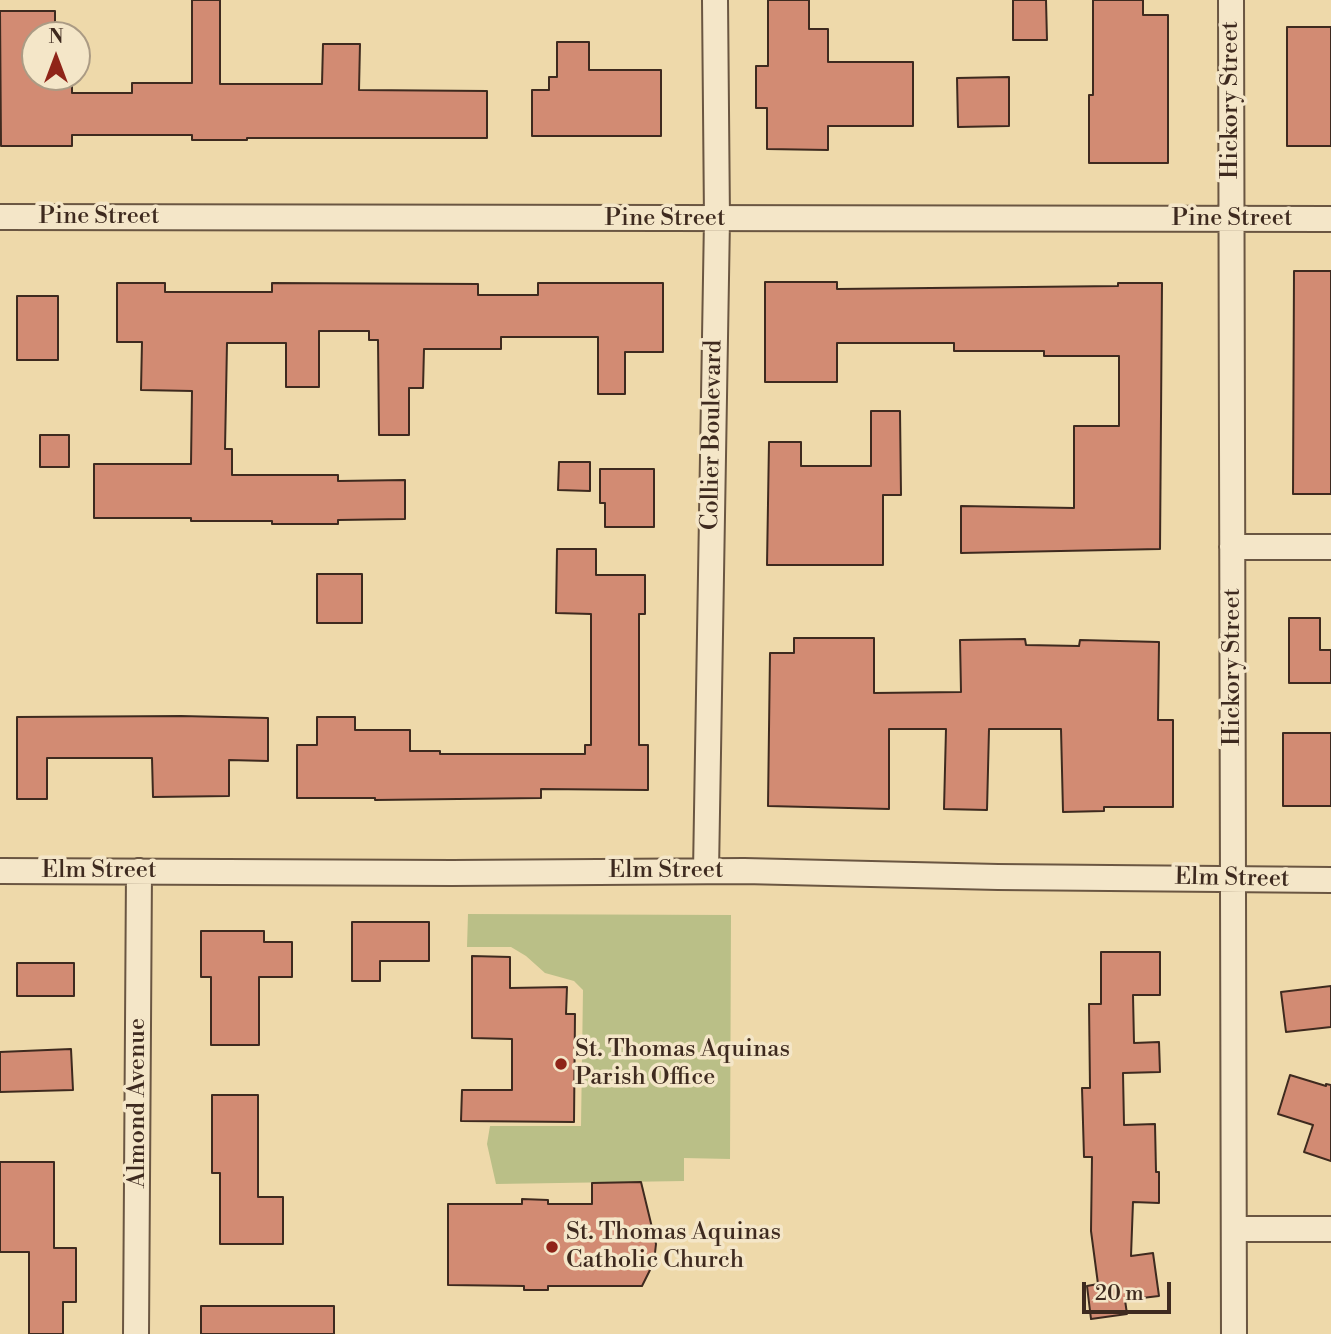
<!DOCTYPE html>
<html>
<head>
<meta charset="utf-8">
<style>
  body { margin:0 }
  #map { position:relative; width:1331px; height:1334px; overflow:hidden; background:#eed9aa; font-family:"Libre Bodoni",serif }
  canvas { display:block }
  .north { position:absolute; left:21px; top:21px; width:70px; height:70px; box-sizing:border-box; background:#f4e6c8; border:2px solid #ab9b84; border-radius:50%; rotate:0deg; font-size:19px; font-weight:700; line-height:28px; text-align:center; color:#3e2a1f }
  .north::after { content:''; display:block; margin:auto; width:24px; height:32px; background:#8f2418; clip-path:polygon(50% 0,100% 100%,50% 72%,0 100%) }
  .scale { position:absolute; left:1082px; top:1282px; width:89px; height:32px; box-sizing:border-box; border:4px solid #3e2a1f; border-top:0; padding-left:9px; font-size:21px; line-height:24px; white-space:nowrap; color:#3e2a1f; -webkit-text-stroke:5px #f4e6c8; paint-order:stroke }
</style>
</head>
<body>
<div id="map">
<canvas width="1331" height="1334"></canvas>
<div class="north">N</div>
<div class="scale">20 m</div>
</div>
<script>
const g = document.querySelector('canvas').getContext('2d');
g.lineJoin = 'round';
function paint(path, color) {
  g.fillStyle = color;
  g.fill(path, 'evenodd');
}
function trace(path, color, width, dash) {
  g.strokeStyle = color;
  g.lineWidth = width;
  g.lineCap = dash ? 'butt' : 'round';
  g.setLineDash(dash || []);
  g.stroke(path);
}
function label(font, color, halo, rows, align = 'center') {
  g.font = font + ' "Libre Bodoni",serif';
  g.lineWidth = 7;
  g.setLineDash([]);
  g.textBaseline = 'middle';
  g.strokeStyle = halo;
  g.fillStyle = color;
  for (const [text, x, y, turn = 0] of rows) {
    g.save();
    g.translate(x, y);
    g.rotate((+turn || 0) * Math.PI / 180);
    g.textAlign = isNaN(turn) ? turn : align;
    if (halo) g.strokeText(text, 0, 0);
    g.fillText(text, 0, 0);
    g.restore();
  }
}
paint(new Path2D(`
  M 468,914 L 731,915 L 730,1159 L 684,1158 L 684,1181 L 496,1184 L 487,1144 L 490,1126 L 581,1126 L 583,990 L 574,981 L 545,973 L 526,956 L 511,947 L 467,947 Z`), '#babf87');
const building = new Path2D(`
  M 192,0 L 220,0 L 220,84 L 322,84 L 323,44 L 360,44 L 359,90 L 487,91 L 487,138 L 247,138 L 247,140 L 192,140 L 192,135 L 72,135 L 72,146 L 1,146 L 0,11 L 55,11 L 55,35 L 35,35 L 35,81 L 72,81 L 72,93 L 132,93 L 132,83 L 192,83 Z
  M 768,0 L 809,0 L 809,29 L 828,29 L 828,62 L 913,62 L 913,126 L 828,126 L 828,150 L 767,149 L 767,108 L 756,108 L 756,66 L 768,66 Z
  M 1013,0 L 1046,0 L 1047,40 L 1013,40 Z
  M 1093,0 L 1143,0 L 1143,15 L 1168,15 L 1168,163 L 1089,163 L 1089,95 L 1093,95 Z
  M 1287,27 L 1331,27 L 1331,146 L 1287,146 Z
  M 557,42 L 589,42 L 589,70 L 661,70 L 661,136 L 532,136 L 532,90 L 549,90 L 549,77 L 557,77 Z
  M 1009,77 L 1009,126 L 958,127 L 957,78 Z
  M 1294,271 L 1331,271 L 1331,494 L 1293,494 Z
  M 765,282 L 837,282 L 837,289 L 1118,286 L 1118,283 L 1162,283 L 1160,549 L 961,553 L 961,506 L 1074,508 L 1074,426 L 1119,426 L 1119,356 L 1044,356 L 1044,351 L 954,351 L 954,343 L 837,343 L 837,382 L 765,382 Z
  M 117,283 L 165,283 L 165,292 L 272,292 L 272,283 L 478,284 L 478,295 L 538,295 L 538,283 L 663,283 L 663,352 L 625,352 L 625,394 L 598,394 L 598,337 L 501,337 L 501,349 L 424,349 L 423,388 L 409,388 L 409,435 L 379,435 L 378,340 L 369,340 L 369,331 L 319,331 L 319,387 L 286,387 L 286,343 L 227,343 L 225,449 L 232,449 L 232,475 L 338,475 L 338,481 L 405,480 L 405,519 L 338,520 L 338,524 L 272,524 L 272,521 L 191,521 L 191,518 L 94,518 L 94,464 L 191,464 L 192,391 L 141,390 L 142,342 L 117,342 Z
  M 17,296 L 58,296 L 58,360 L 17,360 Z
  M 871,411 L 900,411 L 901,495 L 883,495 L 883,565 L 767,565 L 769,442 L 801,442 L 801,466 L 871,466 Z
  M 40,435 L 69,435 L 69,467 L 40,467 Z
  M 559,462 L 590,462 L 590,491 L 558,490 Z
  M 600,469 L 654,469 L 654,527 L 605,527 L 605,503 L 600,503 Z
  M 557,549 L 596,549 L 596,575 L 645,575 L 645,614 L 639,614 L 639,745 L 648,745 L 648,790 L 541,789 L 541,798 L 375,800 L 375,798 L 297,798 L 297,745 L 317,745 L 317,717 L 355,717 L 355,730 L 410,730 L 410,751 L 440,751 L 440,754 L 585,754 L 585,745 L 591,745 L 591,614 L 556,613 Z
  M 317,574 L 362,574 L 362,623 L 317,623 Z
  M 1289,618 L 1320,618 L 1320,650 L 1331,650 L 1331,683 L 1289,683 Z
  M 794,638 L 874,638 L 874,693 L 961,692 L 960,640 L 1025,639 L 1026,645 L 1079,646 L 1080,640 L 1159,642 L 1158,720 L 1173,720 L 1173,807 L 1104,807 L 1104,811 L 1063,812 L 1061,729 L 989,729 L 987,810 L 944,809 L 946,729 L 889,729 L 889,809 L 768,806 L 770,653 L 794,653 Z
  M 181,716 L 268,718 L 268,761 L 229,760 L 229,796 L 153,797 L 152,758 L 47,758 L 47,799 L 17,799 L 17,717 Z
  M 1283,733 L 1331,733 L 1331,806 L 1283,806 Z
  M 352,922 L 429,922 L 429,961 L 380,961 L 380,981 L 352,981 Z
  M 201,931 L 264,931 L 264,942 L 292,942 L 292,977 L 259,977 L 259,1045 L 211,1045 L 211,977 L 201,977 Z
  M 1101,952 L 1160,952 L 1160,995 L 1133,995 L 1134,1043 L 1159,1042 L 1160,1072 L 1123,1073 L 1124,1125 L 1155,1124 L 1156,1172 L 1159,1172 L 1159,1203 L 1133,1202 L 1131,1256 L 1153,1253 L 1159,1296 L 1125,1300 L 1127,1314 L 1091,1319 L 1087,1286 L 1098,1284 L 1091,1231 L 1092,1157 L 1084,1157 L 1082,1088 L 1090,1088 L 1089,1004 L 1101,1004 Z
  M 472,956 L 510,957 L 510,988 L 567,987 L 566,1014 L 575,1014 L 574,1122 L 461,1121 L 462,1090 L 512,1090 L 512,1039 L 472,1038 Z
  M 17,963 L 74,963 L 74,996 L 17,996 Z
  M 1331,986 L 1331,1027 L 1286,1032 L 1281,992 Z
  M 71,1049 L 73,1090 L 0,1092 L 0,1052 Z
  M 1290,1075 L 1326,1086 L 1326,1084 L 1331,1085 L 1331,1161 L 1304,1152 L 1313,1125 L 1278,1114 Z
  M 212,1095 L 258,1095 L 258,1197 L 283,1197 L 283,1244 L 220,1244 L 220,1173 L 212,1173 Z
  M 0,1162 L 54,1162 L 54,1248 L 76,1248 L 76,1302 L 63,1302 L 63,1334 L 29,1334 L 29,1252 L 0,1252 Z
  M 641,1182 L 656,1244 L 654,1262 L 642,1286 L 548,1286 L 548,1290 L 524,1290 L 524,1286 L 448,1285 L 448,1204 L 522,1204 L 522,1199 L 548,1200 L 548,1204 L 592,1204 L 592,1183 Z
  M 201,1306 L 334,1306 L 334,1334 L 201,1334 Z`);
paint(building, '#d28b73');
trace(building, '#3e2a1f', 2);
const street = new Path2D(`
  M 1231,0 L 1234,1334
  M 0,217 L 1331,219
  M 1232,547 L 1331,547
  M 0,871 L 452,873 L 744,871 L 998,877 L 1331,880
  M 706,871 L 717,219 L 715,0
  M 1234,1229 L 1331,1229
  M 136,1334 L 139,871`);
trace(street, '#6a5642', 28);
trace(street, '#f4e6c8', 24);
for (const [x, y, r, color] of [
  [561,1064,7,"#8f2418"],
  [552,1247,7,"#8f2418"]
]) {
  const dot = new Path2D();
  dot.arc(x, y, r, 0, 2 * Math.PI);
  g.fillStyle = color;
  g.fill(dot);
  trace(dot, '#f4e6c8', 2.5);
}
label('24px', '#3e2a1f', '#f4e6c8', [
  ["Hickory Street",1231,100,-90],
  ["Pine Street",99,217],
  ["Pine Street",665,219],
  ["Pine Street",1232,219],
  ["Collier Boulevard",713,435,-89],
  ["Hickory Street",1233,667,-90],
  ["Elm Street",99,871],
  ["Elm Street",666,871],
  ["Elm Street",1232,879,1],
  ["Almond Avenue",138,1103,-90]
]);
label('24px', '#3e2a1f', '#f4e6c8', [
  ["St. Thomas Aquinas",575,1050],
  ["Parish Office",575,1078],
  ["St. Thomas Aquinas",566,1233],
  ["Catholic Church",566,1261]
], 'left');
</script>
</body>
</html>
